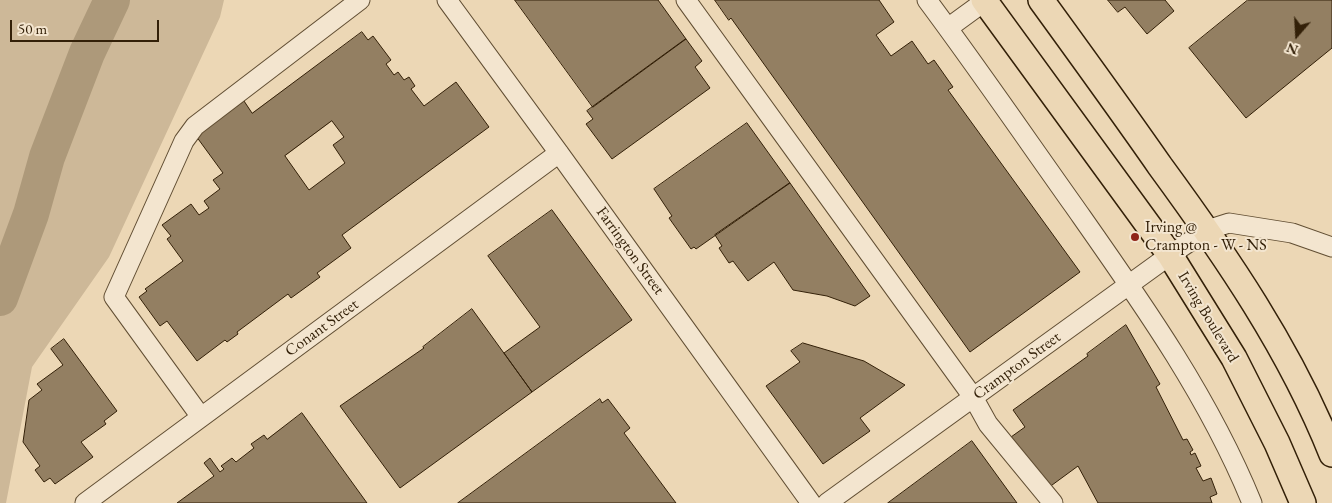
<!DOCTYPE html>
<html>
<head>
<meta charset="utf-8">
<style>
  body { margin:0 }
  #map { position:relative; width:1332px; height:503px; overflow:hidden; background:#ecd7b5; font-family:"EB Garamond",serif }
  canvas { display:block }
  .north { position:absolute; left:1272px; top:10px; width:50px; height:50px; -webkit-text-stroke:4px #f3e5cf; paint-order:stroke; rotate:199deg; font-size:14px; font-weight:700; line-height:20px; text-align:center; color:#332008 }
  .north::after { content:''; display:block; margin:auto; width:18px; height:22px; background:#332008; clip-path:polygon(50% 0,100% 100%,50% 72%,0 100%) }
  .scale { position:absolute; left:10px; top:20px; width:149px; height:22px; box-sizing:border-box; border:2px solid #332008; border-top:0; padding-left:6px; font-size:15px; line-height:18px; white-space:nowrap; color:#332008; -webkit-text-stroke:4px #f3e5cf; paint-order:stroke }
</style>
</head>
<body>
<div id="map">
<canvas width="1332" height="503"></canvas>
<div class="north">N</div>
<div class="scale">50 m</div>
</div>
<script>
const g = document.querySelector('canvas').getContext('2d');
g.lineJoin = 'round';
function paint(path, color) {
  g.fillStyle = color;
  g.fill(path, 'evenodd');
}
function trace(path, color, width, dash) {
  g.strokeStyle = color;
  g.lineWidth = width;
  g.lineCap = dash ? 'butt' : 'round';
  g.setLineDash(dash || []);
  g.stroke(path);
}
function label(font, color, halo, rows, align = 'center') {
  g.font = font + ' "EB Garamond",serif';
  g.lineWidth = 4;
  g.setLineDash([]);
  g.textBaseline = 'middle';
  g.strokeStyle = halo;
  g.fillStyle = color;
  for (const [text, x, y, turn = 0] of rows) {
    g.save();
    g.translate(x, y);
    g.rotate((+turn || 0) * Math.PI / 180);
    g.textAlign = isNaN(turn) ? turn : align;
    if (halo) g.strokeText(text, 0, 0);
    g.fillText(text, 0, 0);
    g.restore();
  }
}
paint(new Path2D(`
  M 0,0 L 224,0 L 220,17 L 109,257 L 32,367 L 6,503 L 0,503 Z`), '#cdb898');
trace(new Path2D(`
  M 0,298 L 31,214 L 47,157 L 87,53 L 112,0`), '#ad997a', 36);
const building = new Path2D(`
  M 515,0 L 658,0 L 686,39 L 593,107 Z
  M 715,0 L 879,0 L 894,22 L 876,35 L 891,56 L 912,41 L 928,64 L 934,60 L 953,87 L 948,90 L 1080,272 L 970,352 L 731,18 L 729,20 Z
  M 1108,0 L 1165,0 L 1174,11 L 1147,34 L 1125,7 L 1118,12 Z
  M 1248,0 L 1332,0 L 1332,48 L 1246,118 L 1189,48 Z
  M 362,32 L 368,40 L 373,36 L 391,60 L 386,64 L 394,75 L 398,72 L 404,80 L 409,77 L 415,86 L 411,89 L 424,106 L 456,82 L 489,127 L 342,235 L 351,248 L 317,273 L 320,277 L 291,298 L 288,294 L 237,332 L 238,334 L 227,342 L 225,340 L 197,361 L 167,321 L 160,326 L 139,297 L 147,291 L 145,289 L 183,261 L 167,239 L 171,236 L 162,225 L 191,204 L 199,215 L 209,208 L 204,201 L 220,189 L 213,180 L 223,173 L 196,136 L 244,101 L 252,113 ZM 332,121 L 344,137 L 333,145 L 345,163 L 309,190 L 285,156 Z
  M 686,39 L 702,61 L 695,67 L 710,88 L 612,159 L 586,124 L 593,119 L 587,111 Z
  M 747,123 L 790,183 L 696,249 L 694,247 L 691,249 L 669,218 L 672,216 L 654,189 Z
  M 790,183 L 870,296 L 855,306 L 827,296 L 793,290 L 774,262 L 748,281 L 733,261 L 729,263 L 719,248 L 722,246 L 715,235 Z
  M 552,210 L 632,320 L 532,392 L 504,353 L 540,327 L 488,256 Z
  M 472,309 L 532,392 L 400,488 L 340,406 L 424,348 L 423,347 Z
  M 1126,325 L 1160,384 L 1156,387 L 1183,440 L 1187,439 L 1193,450 L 1190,452 L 1191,455 L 1195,453 L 1201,466 L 1196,468 L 1203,481 L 1211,478 L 1217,494 L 1210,497 L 1212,503 L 1098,503 L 1078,466 L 1048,488 L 1011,437 L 1025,427 L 1013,410 L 1088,356 L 1087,354 Z
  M 64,339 L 117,411 L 104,421 L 106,424 L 81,442 L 93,457 L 55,484 L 50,478 L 44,482 L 35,470 L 40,466 L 23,442 L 29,400 L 42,390 L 37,384 L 63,365 L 51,349 Z
  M 803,343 L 864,361 L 905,385 L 860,418 L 870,431 L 823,464 L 766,386 L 800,362 L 791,351 Z
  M 600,399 L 602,403 L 608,399 L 630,428 L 624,433 L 676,503 L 458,503 Z
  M 302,413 L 367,503 L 177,503 L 214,476 L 204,463 L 210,458 L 220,472 L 224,469 L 221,466 L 232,458 L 236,462 L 254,448 L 251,444 L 264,435 L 267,439 Z
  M 972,441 L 1017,503 L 888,503 Z`);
paint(building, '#937f62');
trace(building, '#332008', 1);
const minor = new Path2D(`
  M 447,0 L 559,153 L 811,503
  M 686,0 L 973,397 L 988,424 L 1053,503
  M 927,0 C 977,67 1025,137 1074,206 C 1140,300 1208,395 1252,503
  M 948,28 L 985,1
  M 201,417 L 114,297 L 184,141 L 195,126 L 360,0
  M 85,503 L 559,153
  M 827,503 L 1170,255 L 1207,230 L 1229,223 L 1292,233 L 1332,247`);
const major = new Path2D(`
  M 984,0 L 1170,255 L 1234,358 L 1277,443 L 1303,503
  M 1041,0 C 1081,55 1121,110 1160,166 C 1226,256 1290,349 1332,454`);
trace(minor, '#614e33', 21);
trace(major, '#332008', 28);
trace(minor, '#f3e5cf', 19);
trace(major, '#ecd7b5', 25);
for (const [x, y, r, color] of [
  [1135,237,5,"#8f2418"]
]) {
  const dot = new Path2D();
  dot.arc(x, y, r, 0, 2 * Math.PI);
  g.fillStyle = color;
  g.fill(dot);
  trace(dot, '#f3e5cf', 2);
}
label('16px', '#332008', '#f3e5cf', [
  ["Irving @",1145,228],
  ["Crampton - W - NS",1145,246]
], 'left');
label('16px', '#332008', '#f3e5cf', [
  ["Farrington Street",630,251,54],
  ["Irving Boulevard",1208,317,59],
  ["Conant Street",322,328,-36],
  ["Crampton Street",1017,366,-36]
]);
</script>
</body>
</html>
